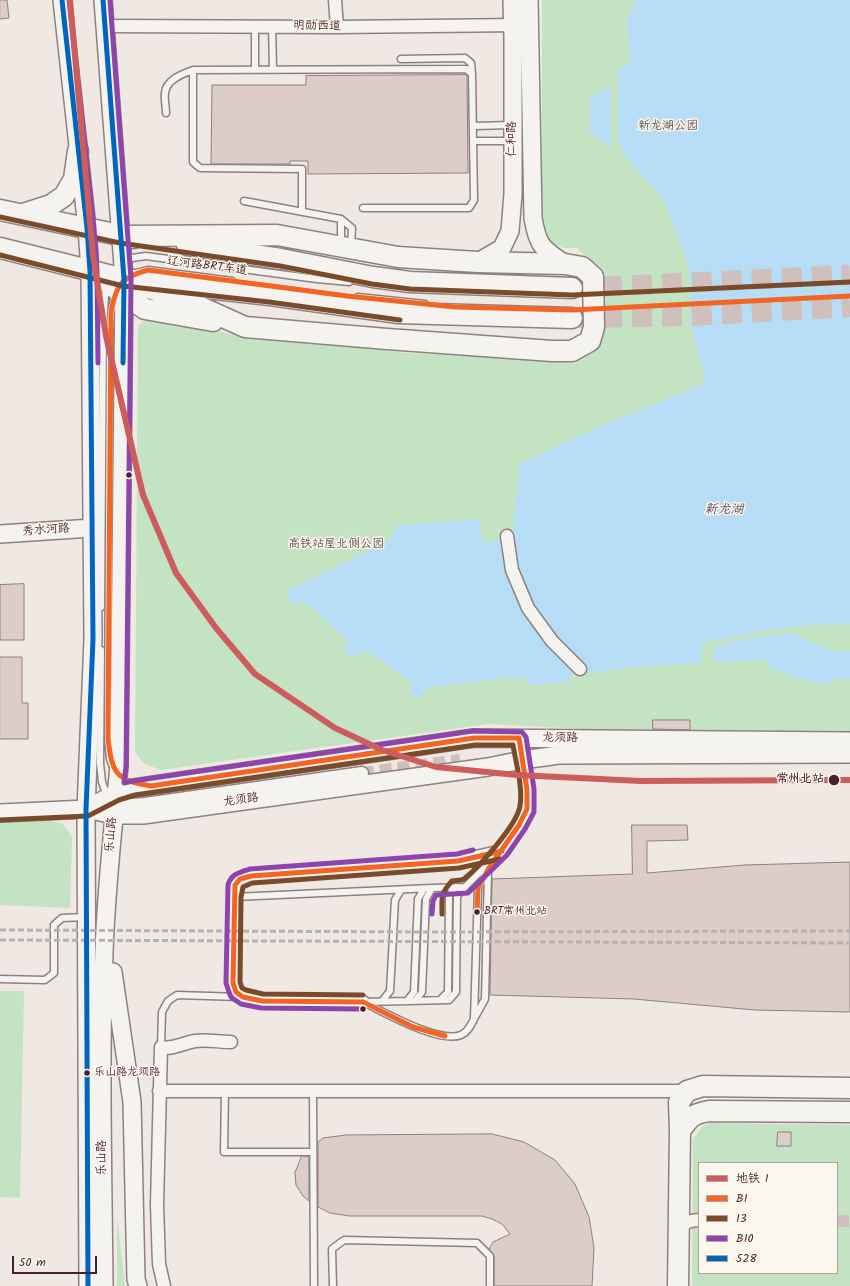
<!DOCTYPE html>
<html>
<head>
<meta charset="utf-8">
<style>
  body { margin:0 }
  #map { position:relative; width:850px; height:1286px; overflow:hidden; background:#f0e8e2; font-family:Kalam,"LXGW WenKai TC",sans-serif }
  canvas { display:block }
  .legend { position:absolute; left:698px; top:1162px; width:140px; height:112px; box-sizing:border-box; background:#fbf7ec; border:1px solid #b4a19f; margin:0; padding:5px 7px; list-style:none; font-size:12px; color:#4a1f2b }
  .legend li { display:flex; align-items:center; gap:8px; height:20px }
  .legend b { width:20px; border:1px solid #b4a19f }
  .scale { position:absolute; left:12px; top:1256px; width:85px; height:18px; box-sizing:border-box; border:2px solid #4a1f2b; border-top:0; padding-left:5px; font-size:12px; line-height:14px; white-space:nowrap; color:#4a1f2b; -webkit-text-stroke:3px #fbf7ec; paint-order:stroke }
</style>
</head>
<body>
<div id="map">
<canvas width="850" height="1286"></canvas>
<ul class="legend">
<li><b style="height:5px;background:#cd5c5c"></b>地铁 1</li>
<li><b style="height:5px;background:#f26522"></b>B1</li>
<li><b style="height:5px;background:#7a4b2a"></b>13</li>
<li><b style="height:5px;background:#8e44ad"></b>B10</li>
<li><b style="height:5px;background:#0065bd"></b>528</li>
</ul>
<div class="scale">50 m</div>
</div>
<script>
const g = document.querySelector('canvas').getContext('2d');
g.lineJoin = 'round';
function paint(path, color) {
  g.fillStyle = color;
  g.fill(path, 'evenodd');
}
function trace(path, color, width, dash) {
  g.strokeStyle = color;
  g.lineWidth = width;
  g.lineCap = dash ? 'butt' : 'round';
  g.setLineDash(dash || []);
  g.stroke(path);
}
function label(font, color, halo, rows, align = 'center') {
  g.font = font + ' Kalam,"LXGW WenKai TC",sans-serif';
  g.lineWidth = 3;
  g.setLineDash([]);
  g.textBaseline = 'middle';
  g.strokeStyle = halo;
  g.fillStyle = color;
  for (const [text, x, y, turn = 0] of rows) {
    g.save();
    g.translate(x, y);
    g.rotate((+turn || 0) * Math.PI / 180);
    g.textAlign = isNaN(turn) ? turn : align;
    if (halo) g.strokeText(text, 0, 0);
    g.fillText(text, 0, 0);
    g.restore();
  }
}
paint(new Path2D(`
  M 542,0 L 850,0 L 850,731 L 582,729 L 488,724 L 161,770 L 143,763 L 135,751 L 138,326 L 147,319 L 233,334 L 407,353 L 564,360 L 578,358 L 597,269 L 590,261 L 577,248 L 564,248 L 552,244 L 545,231 L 542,213 Z
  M 46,820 L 63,824 L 72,837 L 70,908 L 0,905 L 0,822 Z
  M 0,991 L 24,991 L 20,1198 L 0,1197 Z
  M 708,1123 L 850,1125 L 850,1286 L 692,1286 L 693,1139 L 701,1128 ZM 699,1163 L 837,1163 L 837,1273 L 699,1273 Z
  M 117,1217 L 125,1286 L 117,1286 Z`), '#c3e3c3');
paint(new Path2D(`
  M 635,0 L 850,0 L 850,624 L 808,625 L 760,631 L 702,643 L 701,663 L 643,666 L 570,675 L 571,681 L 529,686 L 525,676 L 428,687 L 419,699 L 409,692 L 413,683 L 365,650 L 353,658 L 342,648 L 348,641 L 303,600 L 293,605 L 285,592 L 391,540 L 396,526 L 479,519 L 483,544 L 512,535 L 520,464 L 596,428 L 706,383 L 690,321 L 690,273 L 684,252 L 663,199 L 624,154 L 618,137 L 618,71 L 631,61 L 627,22 Z
  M 610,86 L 611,147 L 590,133 L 590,97 Z
  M 794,633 C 811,644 830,653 850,651 L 850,679 L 831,679 L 830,684 C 807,682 790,676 769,667 L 768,660 L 714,662 L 714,646 L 750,638 Z`), '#b7ddf6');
const building = new Path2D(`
  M 0,0 L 7,0 L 9,18 L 0,19 Z
  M 467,75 L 468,173 L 308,174 L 308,161 L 290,161 L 290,164 L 211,164 L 212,85 L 306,85 L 306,76 Z
  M 24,584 L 24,640 L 0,640 L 0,585 Z
  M 0,657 L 22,657 L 22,703 L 28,703 L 28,739 L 0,739 Z
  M 653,720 L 690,720 L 690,730 L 653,729 Z
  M 632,825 L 687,825 L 688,840 L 647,841 L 647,873 L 745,865 L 850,862 L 850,1012 L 755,1010 L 634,999 L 490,995 L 492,879 L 632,874 Z
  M 778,1132 L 791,1132 L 791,1146 L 777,1146 Z
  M 492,1134 L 524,1142 L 555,1160 L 575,1184 L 589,1217 L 594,1248 L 592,1286 L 494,1286 L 494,1256 L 489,1249 L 493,1242 L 510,1234 L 502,1224 L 492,1219 L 482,1216 L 349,1216 L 330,1213 L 318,1207 L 318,1142 L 323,1138 L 346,1135 Z
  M 302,1156 L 309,1156 L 309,1201 L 303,1196 L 296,1185 L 295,1173 Z`);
paint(building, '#dccdc9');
trace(building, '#8d8181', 1);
trace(new Path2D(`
  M 362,773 L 460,760
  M 837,1221 L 850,1221`), '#cfc0bd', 12, [12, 6]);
trace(new Path2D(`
  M 572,288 L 850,275
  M 572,318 L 691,316 L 850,307`), '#cfc0bd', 20, [20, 10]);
const lane = new Path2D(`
  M 255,26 L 255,70
  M 272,26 L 273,69
  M 401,59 L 465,58 L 471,63 L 472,74
  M 193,70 L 193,162 L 200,168 L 302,169 L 302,212
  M 166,113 C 166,106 164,99 165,93 C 166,80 182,74 193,70 L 466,69 L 472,74 L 474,200 L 469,208 L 363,208
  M 474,126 L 511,125
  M 474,141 L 512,141
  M 244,201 L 341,219 L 352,228 L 351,245
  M 341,243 L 341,219
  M 124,261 L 132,258 L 146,256 L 317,279 L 349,282
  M 136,273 L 148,270 L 232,281
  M 358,297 L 425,304
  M 101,607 L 103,330 L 105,295 L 108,286
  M 101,650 L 100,763 L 102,782 L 107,796
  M 113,767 L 110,759 L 108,738 L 110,332 L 111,312 L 116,291
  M 234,897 L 432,888
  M 0,979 L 45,980 L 54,973 L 54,925 L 62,918 L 85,917
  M 440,1000 L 448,992 L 449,896 L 456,887
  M 382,1001 L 390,991 L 395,900 L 401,890
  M 407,1001 L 414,992 L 418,899 L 424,889
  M 415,1001 L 422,992 L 426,899 L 432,888 L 465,887
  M 363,1002 C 384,1012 439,1044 461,1035 C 468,1032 471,1025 474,1019 L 478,888 L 489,868 L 500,853
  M 365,1002 L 449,1000 L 456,992 L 457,896 L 465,887 L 488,864
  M 475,1017 L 485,999 L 488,871
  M 161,1047 L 162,1012 L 168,1001 L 177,995 L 240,997
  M 225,1091 L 224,1152 L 313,1152
  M 313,1091 L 314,1286
  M 333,1286 L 332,1249 L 344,1240 L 477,1243 L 490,1256 L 490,1286`);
const street = new Path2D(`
  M 335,0 L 337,27
  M 106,26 L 337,27 L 520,25
  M 507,536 L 512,570 L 528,608 L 552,641 L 580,669
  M 107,807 L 145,804 L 362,773
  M 363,1002 L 262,1001 L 243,997 L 236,992 L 233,983 L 235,885 L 240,879 L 251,876 L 458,861 L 502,851 C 511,838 522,825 526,810 C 531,795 521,755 519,738
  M 159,1091 L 687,1091
  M 679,1233 C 684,1222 687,1221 699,1220
  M 164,1286 L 159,1264 L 157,1205 L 161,1047 C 172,1050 183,1043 195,1041 C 206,1039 219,1042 231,1042`);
const secondary = new Path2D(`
  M 62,0 L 87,228 L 90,271 L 93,639 L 86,809 L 88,1286
  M 103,0 L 124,279 L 119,766 C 113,828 106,890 104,953 C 100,1064 103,1175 104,1286
  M 529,0 L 533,218 C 538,247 542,248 565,264
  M 478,262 L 502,248 L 510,231 L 513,194 L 513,39 L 512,0
  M 0,534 L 92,528
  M 86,809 L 116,793 L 134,788 L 474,738 L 850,741
  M 0,813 L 86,809 L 114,815 L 143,815 L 488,767 L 522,760 L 559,755 L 850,754
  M 113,972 L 132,1102 L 136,1279 L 138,1286`);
const primary = new Path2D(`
  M 0,210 L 134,238
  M 23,214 L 51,205 L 64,196 L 74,179 L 78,151
  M 121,236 L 277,235 L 398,257 L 478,262 L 565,264 L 582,267 L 593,277 L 594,327 L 590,341 L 572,351 L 552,351 L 387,339 L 245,327 L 194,304 L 124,279
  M 187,245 L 281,259 L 373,277 L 410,282 L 572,288
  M 0,248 L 124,279 L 270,295 L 399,313 L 572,318
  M 100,278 L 145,309 L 213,321
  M 680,1131 C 690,1117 692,1114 709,1111 L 850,1112
  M 678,1286 L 680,1131 L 679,1102 L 687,1091 L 703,1086 L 850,1088`);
trace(lane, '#8d8181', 9);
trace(street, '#8d8181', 15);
trace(secondary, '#8d8181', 20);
trace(primary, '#8d8181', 23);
trace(lane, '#f5f3ef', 6);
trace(street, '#f5f3ef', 12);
trace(secondary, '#f5f3ef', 17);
trace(primary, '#f5f3ef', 20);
trace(new Path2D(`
  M 0,930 L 433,932 L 850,931
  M 0,940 L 850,943`), '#b7b1af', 3, [6, 3]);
trace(new Path2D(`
  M 477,912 L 478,888 L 489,868 L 519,825 L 527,809 L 527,790 L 519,738 L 474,738 L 151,786 C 115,780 112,773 108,738 L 111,312 C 116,285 121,277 148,270 L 347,296 L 455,307 L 572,310 L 850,296
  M 445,1036 L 413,1027 L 363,1002 L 262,1001 L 243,997 L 236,992 L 233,983 L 235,885 L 240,879 L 251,876 L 458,861 L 502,851`), '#f26522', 5);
trace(new Path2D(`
  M 0,217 L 120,243 L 280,266 L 372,284 L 410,289 L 572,295 L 850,282
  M 0,255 L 123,286 L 269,302 L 400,320
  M 0,820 L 88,816 L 119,800 L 135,795 L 475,745 L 513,745 C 516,763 523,788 520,806 C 517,825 479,867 464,879 C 460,881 456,880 452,881 C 440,894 442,898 442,914
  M 363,995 L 263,994 L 246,990 L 242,988 L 240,982 L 241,897 L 243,887 L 252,883 L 459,868 L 500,859`), '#7a4b2a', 5);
trace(new Path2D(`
  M 69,0 L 94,228 L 97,271 L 98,363
  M 110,0 L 131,279 L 126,766 L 124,783 L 133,781 L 473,731 L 522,732 L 526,737 L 534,789 L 534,812 L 525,829 L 507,855 L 468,893 L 436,895 L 433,901 L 432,914
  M 363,1009 L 261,1008 L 241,1004 L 232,998 L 230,995 L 226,983 L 228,885 C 231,874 240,872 250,869 L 457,854 L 473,850`), '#8e44ad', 5);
trace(new Path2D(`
  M 62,0 L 87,228 L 90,271 L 93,639 L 86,809 L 88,1286
  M 103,0 L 124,279 L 123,363`), '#0065bd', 5);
trace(new Path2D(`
  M 70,0 L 93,256 L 106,336 L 143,495 L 176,573 L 216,628 L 255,674 L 335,728 L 382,750 L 436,767 L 517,775 L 641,781 L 850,780`), '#cd5c5c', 6);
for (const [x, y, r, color] of [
  [129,475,3.5,"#4a1f2b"],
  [834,780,6,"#4a1f2b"],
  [477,912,3.5,"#4a1f2b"],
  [363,1009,3.5,"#4a1f2b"],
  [87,1073,3.5,"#4a1f2b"]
]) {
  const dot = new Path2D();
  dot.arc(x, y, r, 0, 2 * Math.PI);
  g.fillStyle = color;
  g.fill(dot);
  trace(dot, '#fbf7ec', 1.5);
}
label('11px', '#4a1f2b', '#fbf7ec', [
  ["BRT常州北站",484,912],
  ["乐山路龙须路",94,1073]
], 'left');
label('12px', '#4a1f2b', '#fbf7ec', [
  ["明勋西道",317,27,1],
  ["仁和路",513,139,-90],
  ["辽河路BRT车道",207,267,7],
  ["秀水河路",46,531,-4],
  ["龙须路",560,739,1],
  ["龙须路",241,801,-8],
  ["乐山路",112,835,-85],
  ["乐山路",103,1158,-90]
]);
label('12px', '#5f4f4a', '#fbf7ec', [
  ["新龙湖公园",668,127],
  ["高铁站屋北侧公园",336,545]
]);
label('bold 12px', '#4a1f2b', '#fbf7ec', [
  ["常州北站",824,780]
], 'right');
label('italic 13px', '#5f4d60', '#fbf7ec', [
  ["新龙湖",724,511]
]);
</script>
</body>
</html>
